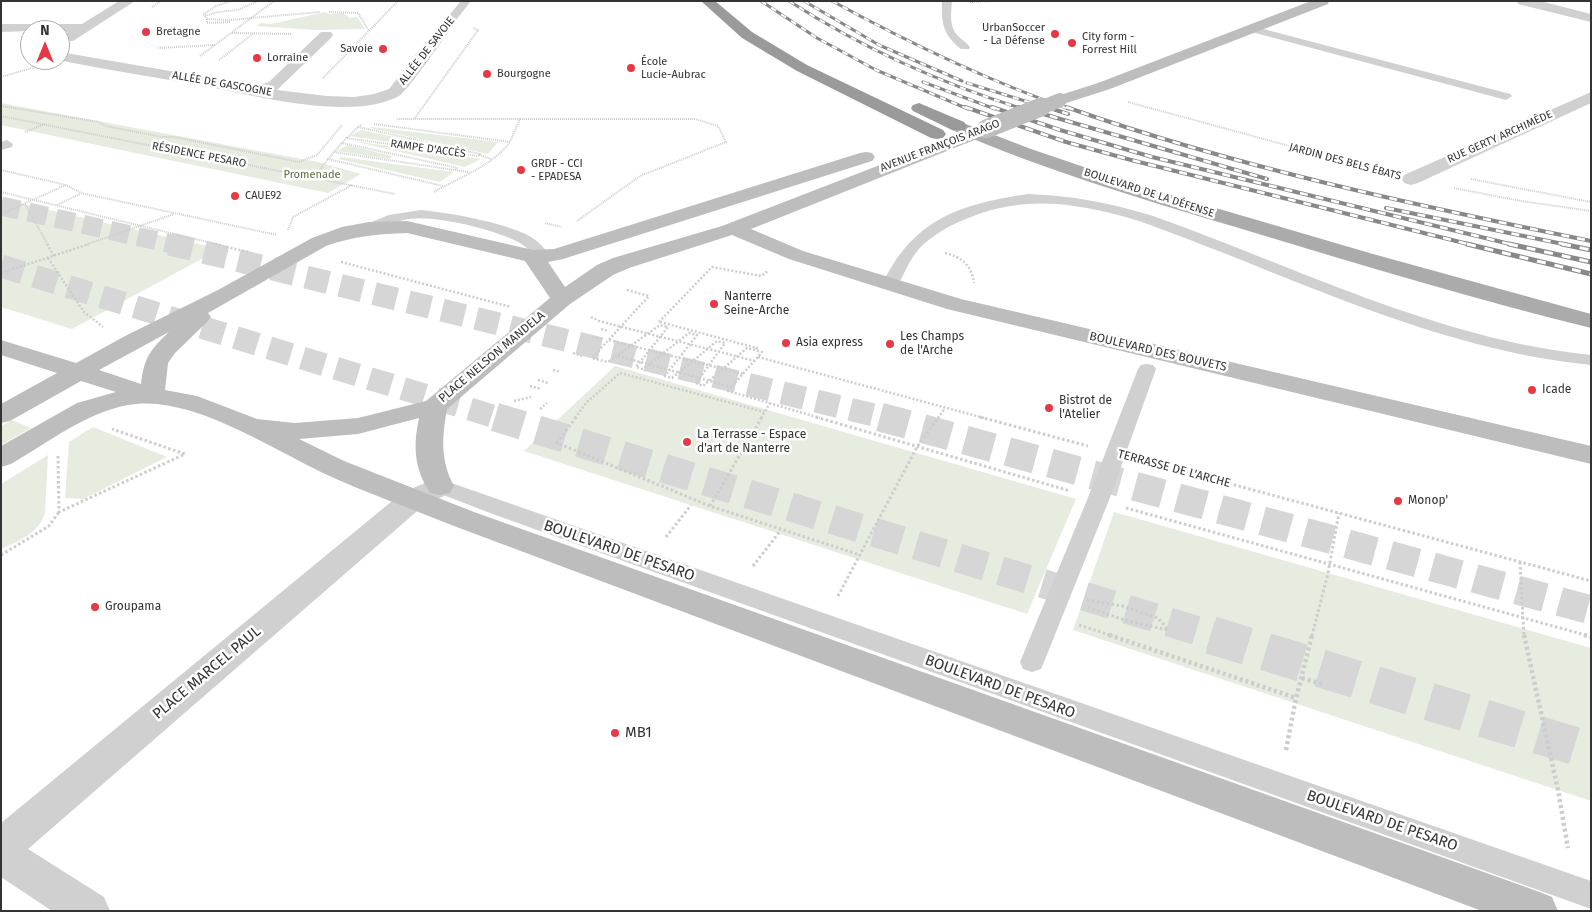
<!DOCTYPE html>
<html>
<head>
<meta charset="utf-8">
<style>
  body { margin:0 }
  #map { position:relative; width:1592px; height:912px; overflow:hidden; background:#fff; font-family:"Fira Sans",sans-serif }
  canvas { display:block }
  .frame { position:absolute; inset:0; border:2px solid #333; pointer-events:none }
  .north { position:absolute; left:20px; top:20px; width:50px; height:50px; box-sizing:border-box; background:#fff; border:1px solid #adadad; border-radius:50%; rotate:0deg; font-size:14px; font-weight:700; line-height:20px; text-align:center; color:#333 }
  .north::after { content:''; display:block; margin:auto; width:18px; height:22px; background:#e63946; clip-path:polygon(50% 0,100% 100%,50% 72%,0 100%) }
</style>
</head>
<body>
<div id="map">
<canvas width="1592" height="912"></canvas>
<div class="frame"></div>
<div class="north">N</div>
</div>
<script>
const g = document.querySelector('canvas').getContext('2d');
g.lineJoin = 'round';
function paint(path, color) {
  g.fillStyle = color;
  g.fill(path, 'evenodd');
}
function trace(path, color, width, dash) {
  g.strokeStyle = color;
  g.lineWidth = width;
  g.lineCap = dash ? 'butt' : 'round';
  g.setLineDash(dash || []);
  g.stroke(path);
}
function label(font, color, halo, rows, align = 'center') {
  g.font = font + ' "Fira Sans",sans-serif';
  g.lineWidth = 5;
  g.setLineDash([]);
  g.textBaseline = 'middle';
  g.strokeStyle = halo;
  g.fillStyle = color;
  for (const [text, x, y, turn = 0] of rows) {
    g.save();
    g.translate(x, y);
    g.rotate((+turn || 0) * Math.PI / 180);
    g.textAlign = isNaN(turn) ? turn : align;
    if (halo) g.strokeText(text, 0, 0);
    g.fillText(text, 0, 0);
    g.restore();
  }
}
paint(new Path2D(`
  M 325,12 L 330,14 L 343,13 L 350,18 L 357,17 L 365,29 L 315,30 L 256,26 L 261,23 L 271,24 Z
  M 1,103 L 318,162 L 361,174 L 328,193 L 1,125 Z
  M 372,127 L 498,142 L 488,154 L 370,128 Z
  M 361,130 L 418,142 L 411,145 L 350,136 Z
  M 353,141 L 481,159 L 465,167 Z
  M 347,145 L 392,156 L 390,159 L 337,151 Z
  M 341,157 L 454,172 L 440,182 L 338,159 Z
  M 1,199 L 220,249 L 72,329 L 1,307 Z
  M 615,366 L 1076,499 L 1027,614 L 524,451 Z
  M 12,420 L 31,428 L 1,445 L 1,426 Z
  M 93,427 L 167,457 L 83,499 L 65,498 L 69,442 Z
  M 48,455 L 45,513 C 39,533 19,541 1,549 L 1,484 Z
  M 1114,512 L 1591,648 L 1591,801 L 1073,630 Z`), '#e6ecdf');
trace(new Path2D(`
  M 1,206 L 176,245`), '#d6d6d6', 19, [19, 9]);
trace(new Path2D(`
  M 170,244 L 886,418
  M 1,266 L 499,418`), '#d6d6d6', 23, [23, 12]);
trace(new Path2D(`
  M 495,417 L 1215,636
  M 880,417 L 1591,610`), '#d6d6d6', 29, [29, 15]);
trace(new Path2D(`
  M 1211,635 L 1591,751`), '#d6d6d6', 38, [38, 19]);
trace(new Path2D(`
  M 231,1 L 216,6 L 204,14 L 207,19 L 228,20 L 320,12
  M 970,2 L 995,1
  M 152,7 L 161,1
  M 329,12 L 358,13 L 369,31
  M 205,16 L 218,12 L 238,10 L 258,1
  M 207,19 L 207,23 L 230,22
  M 232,33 L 291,34
  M 158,48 L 215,45
  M 200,56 L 274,1
  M 219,60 L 254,33
  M 1,77 L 42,65
  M 323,78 L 398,1
  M 1128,102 L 1385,172
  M 1,106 L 99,122 L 106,126 L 162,137 L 174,137 L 299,162 L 317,155 L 342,125
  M 1,116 L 395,194
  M 415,118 L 478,30 L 473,28
  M 520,119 L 695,119 L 718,126 L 726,142 L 640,176 L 577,221
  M 374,124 L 510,142 L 520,119 L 396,119
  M 361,125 L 358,127 L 480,154 L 477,156 L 346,138 L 342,143 L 458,168 L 455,170 L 334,152 L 328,159 L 443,186
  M 25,132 L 45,124
  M 347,138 L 358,127
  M 334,152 L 342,143
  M 479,155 L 491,159
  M 1,170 L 66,185 L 81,193 L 277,235
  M 455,170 L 468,172
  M 313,178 L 328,159
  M 1471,179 L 1591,202
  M 1454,188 L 1521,201 L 1591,211
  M 1,192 L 220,245
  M 434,192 C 460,177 492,166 510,142
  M 25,204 L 48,245
  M 57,205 L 80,194
  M 1,214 L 66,185
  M 545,223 L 561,227
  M 288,230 L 293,217 L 352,185
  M 85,245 L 174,214`), '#cdcdcd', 2, [1, 1]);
trace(new Path2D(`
  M 47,244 L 54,256
  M 215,244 L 248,252
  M 945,253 C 962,257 972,266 974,283
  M 48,258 L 84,312 L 103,327
  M 341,262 L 511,307
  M 1,273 L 89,244
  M 627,290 L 649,296 L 592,358 L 608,362 L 660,325 L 668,327 L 636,367 L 643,369 L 689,333 L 697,335 L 665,376 L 672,378 L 717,341 L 725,343 L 696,383 L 703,386 L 747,348 L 762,352 L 728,391 L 820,418
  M 591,317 L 599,321 L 755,361
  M 659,322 L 712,267 L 761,276 L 768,271
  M 660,322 L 757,348 L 755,350
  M 601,329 L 608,331
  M 592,337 L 601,339
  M 609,340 L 743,374
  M 573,353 L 582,356
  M 618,356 L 732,387
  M 758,357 L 984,418
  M 553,370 L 560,372
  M 538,380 L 548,383
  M 530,386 L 541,389
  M 514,401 L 531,397
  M 540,409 L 547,403
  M 575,418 L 587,402 L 620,373 L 764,412
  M 761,418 L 770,403
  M 938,418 L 945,408`), '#cdcdcd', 2.5, [2, 2]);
trace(new Path2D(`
  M 576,417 L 557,443 L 710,506 L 860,555
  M 816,417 L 1070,491
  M 980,417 L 1088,446
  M 58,456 L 59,512 L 185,454 L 112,429
  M 1142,460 L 1591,581
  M 710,506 L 762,417
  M 1126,508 L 1589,636
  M 666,537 L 691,505
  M 1,555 L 49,526 L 59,512
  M 1520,562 L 1524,636
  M 753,566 L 781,530
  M 838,596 L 917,447 L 939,417
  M 1087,600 L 1122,606 L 1158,618 L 1168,630 L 1127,621 L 1087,607
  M 1079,625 L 1113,636
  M 1312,636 L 1328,573 L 1339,513`), '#cdcdcd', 3, [2.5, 2.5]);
trace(new Path2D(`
  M 1109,635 L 1296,698
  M 1524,635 L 1558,790 L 1568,848
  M 1584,635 L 1591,637
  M 1302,678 L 1325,685
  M 1286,750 L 1295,703 L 1312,635`), '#cdcdcd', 4.5, [3, 3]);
paint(new Path2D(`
  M 461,1 L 471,1 L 449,29 L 441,29 L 441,25 Z
  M 942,1 L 952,1 C 951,13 949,27 958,36 C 962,40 967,43 970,47 L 969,49 L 961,49 C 943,35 941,23 942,1 Z
  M 1252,26 L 1510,94 L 1512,96 L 1506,100 L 1248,31 L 1248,27 Z
  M 7,140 L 13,144 L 12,147 L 1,150 L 1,142 Z
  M 1028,194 C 1074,196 1106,202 1150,215 C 1295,266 1436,339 1591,355 L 1591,365 C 1432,349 1288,274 1139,221 C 1081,204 1029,194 971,217 C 952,224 933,234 919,249 C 908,261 904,276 896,288 L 884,288 L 882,285 C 913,219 960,204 1028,194 Z
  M 421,210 C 446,212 514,224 534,239 C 540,243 546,250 550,256 L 547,259 L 537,259 C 532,254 527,247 520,243 C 496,230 436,215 409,219 C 394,221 383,229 369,232 L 364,231 L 362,228 L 364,225 L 389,215 Z
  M 1147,364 L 1153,365 L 1156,369 L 1109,500 L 1044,662 L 1041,669 L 1032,672 L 1023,669 L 1020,662 L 1087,500 L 1138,369 L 1141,365 Z
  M 440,479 L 1591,881 L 1591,909 L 490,513 L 433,491 L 430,486 L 433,481 Z`), '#d0d0d0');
paint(new Path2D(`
  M 119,1 L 135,1 L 73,41 L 63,41 L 61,38 L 68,32 L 60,32 L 60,30 L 1,32 L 1,24 L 82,24 Z
  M 1517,1 L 1540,1 L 1591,14 L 1591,22 L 1518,4 Z
  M 445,23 L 452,27 C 444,38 407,92 399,96 C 349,123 247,93 193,84 C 148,76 103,69 58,60 L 60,60 L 60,52 L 257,86 L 269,82 L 321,32 L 331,32 L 333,35 L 331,38 L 277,90 L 327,96 L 354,97 L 374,94 L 389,89 L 440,24 Z
  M 1591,92 L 1591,103 L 1418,183 L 1411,185 L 1404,183 L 1402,179 L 1404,175 Z
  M 440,477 L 450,479 L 454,486 L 450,493 L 423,506 L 28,849 L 104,897 L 110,911 L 52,911 L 1,877 L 1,823 L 403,492 Z`), '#d0d0d0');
paint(new Path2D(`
  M 1311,1 L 1329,1 L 1328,4 L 1110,89 L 1060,105 L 1054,103 L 1052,100 L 1054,97 L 1098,83 Z
  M 986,124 L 992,125 L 995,129 L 992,133 L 751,229 L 803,251 L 961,299 L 1591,446 L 1591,464 L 947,309 L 789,259 L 732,235 L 629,268 L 613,275 L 570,304 L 447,409 C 442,437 440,460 454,486 L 450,493 L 440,495 L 430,493 C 414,468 413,446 419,418 L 358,434 L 299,439 L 344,461 L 474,512 L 1537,891 L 1552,897 L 1558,911 L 1482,911 L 454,526 C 410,508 366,493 323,473 C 271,448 195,398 136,404 C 92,408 49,442 11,464 L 1,467 L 1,446 L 77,403 L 116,392 L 81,381 L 10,421 L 1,423 L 1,404 L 57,373 L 1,355 L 1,340 L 76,363 L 127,335 L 218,290 L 312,238 L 342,227 L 369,222 L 407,221 L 533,250 L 554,249 L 860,153 L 866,152 L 872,153 L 875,157 L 872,161 L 563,259 L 548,262 L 565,287 L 597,265 L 613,258 L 722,226 ZM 407,233 L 525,261 L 550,298 L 426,401 L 358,418 L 295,423 L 257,419 L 197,396 L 165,390 L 168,363 L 175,353 L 207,322 L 211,317 L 208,313 L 326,246 C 354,236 378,234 407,233 ZM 169,332 C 150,350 144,358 141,384 L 99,370 Z`), '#bdbdbd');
paint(new Path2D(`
  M 958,121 L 1031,149 L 1134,184 L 1373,254 L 1591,314 L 1591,328 C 1477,300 1365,266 1252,232 C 1151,202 1049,172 952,130 L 949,126 L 952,122 Z`), '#ababab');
paint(new Path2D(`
  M 701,1 L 715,1 L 752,32 L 807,65 L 943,130 L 946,134 L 943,138 L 937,139 L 931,138 L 797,71 L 742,38 Z
  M 919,103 L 964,122 L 967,126 L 964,130 L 952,130 L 913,111 L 911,108 L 913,105 Z`), '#9a9a9a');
const railFar2 = new Path2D(`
  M 761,1 L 817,38 L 876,70 L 968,109
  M 789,1 C 862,48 940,83 1023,109
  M 804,1 L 879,45 L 962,81
  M 832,1 C 909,43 986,80 1069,109
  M 923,82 L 995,109
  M 967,83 L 1051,109`);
const railFar1 = new Path2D(`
  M 965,107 L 1066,142 L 1131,160 L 1472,245
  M 992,107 L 1060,130 L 1152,157 L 1514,245
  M 1019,107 L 1267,179
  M 1047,107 L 1068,114
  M 1066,107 C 1236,167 1414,205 1591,241
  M 1386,208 L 1568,245`);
const rail = new Path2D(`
  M 1467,244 L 1591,274
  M 1509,244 L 1591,262
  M 1562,244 L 1591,250`);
trace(railFar2, '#888', 3);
trace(railFar1, '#888', 4);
trace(rail, '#888', 5);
trace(railFar2, '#fff', 2, [6]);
trace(railFar1, '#fff', 2.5, [8]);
trace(rail, '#fff', 3, [9]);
trace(new Path2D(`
  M 1038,109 L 1060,100`), '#bdbdbd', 14);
trace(new Path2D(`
  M 986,129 L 1041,107`), '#bdbdbd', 19);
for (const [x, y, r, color] of [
  [146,32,5,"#e63946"],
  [1055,34,5,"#e63946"],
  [1072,43,5,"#e63946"],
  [383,49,5,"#e63946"],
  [257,58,5,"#e63946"],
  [631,68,5,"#e63946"],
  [487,74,5,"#e63946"],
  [521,170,5,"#e63946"],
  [235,196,5,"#e63946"],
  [714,304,5,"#e63946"],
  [786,343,5,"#e63946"],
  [890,344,5,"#e63946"],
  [1532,390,5,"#e63946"],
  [1049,408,5,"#e63946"],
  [687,442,5,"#e63946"],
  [1398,501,5,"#e63946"],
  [95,607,5,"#e63946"],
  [615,733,5,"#e63946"]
]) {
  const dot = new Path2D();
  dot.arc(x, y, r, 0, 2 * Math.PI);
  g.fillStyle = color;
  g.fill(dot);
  trace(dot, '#fff', 2);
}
label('11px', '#333', '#fff', [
  ["UrbanSoccer",1045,28,"right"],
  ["- La Défense",1045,41,"right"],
  ["Bretagne",156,32],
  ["City form -",1082,37],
  ["Forrest Hill",1082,50],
  ["Savoie",373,49,"right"],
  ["Lorraine",267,58],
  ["École",641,62],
  ["Lucie-Aubrac",641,75],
  ["Bourgogne",497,74],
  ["GRDF - CCI",531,164],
  ["- EPADESA",531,177],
  ["CAUE92",245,196]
], 'left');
label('11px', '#333', '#fff', [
  ["ALLÉE DE SAVOIE",427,51,-52],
  ["ALLÉE DE GASCOGNE",222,84,10],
  ["RUE GERTY ARCHIMÈDE",1500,137,-24],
  ["AVENUE FRANÇOIS ARAGO",940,146,-21],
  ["RAMPE D'ACCÈS",428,149,8],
  ["RÉSIDENCE PESARO",199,155,11],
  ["JARDIN DES BELS ÉBATS",1345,162,15],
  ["BOULEVARD DE LA DÉFENSE",1149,193,18]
]);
label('11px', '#56703f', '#fff', [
  ["Promenade",312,175]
]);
label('12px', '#333', '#fff', [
  ["Nanterre",724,297],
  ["Seine-Arche",724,311],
  ["Les Champs",900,337],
  ["de l'Arche",900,351],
  ["Asia express",796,343],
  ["Icade",1542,390],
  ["Bistrot de",1059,401],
  ["l'Atelier",1059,415],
  ["La Terrasse - Espace",697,435],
  ["d'art de Nanterre",697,449],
  ["Monop'",1408,501],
  ["Groupama",105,607]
], 'left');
label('12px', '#333', '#fff', [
  ["BOULEVARD DES BOUVETS",1158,352,13],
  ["PLACE NELSON MANDELA",492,357,-40],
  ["TERRASSE DE L'ARCHE",1174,469,15]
]);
label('15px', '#333', '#fff', [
  ["BOULEVARD DE PESARO",619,551,19],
  ["PLACE MARCEL PAUL",207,673,-40],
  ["BOULEVARD DE PESARO",1000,687,20],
  ["BOULEVARD DE PESARO",1382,821,19]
]);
label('15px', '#333', '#fff', [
  ["MB1",625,733]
], 'left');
</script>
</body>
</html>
